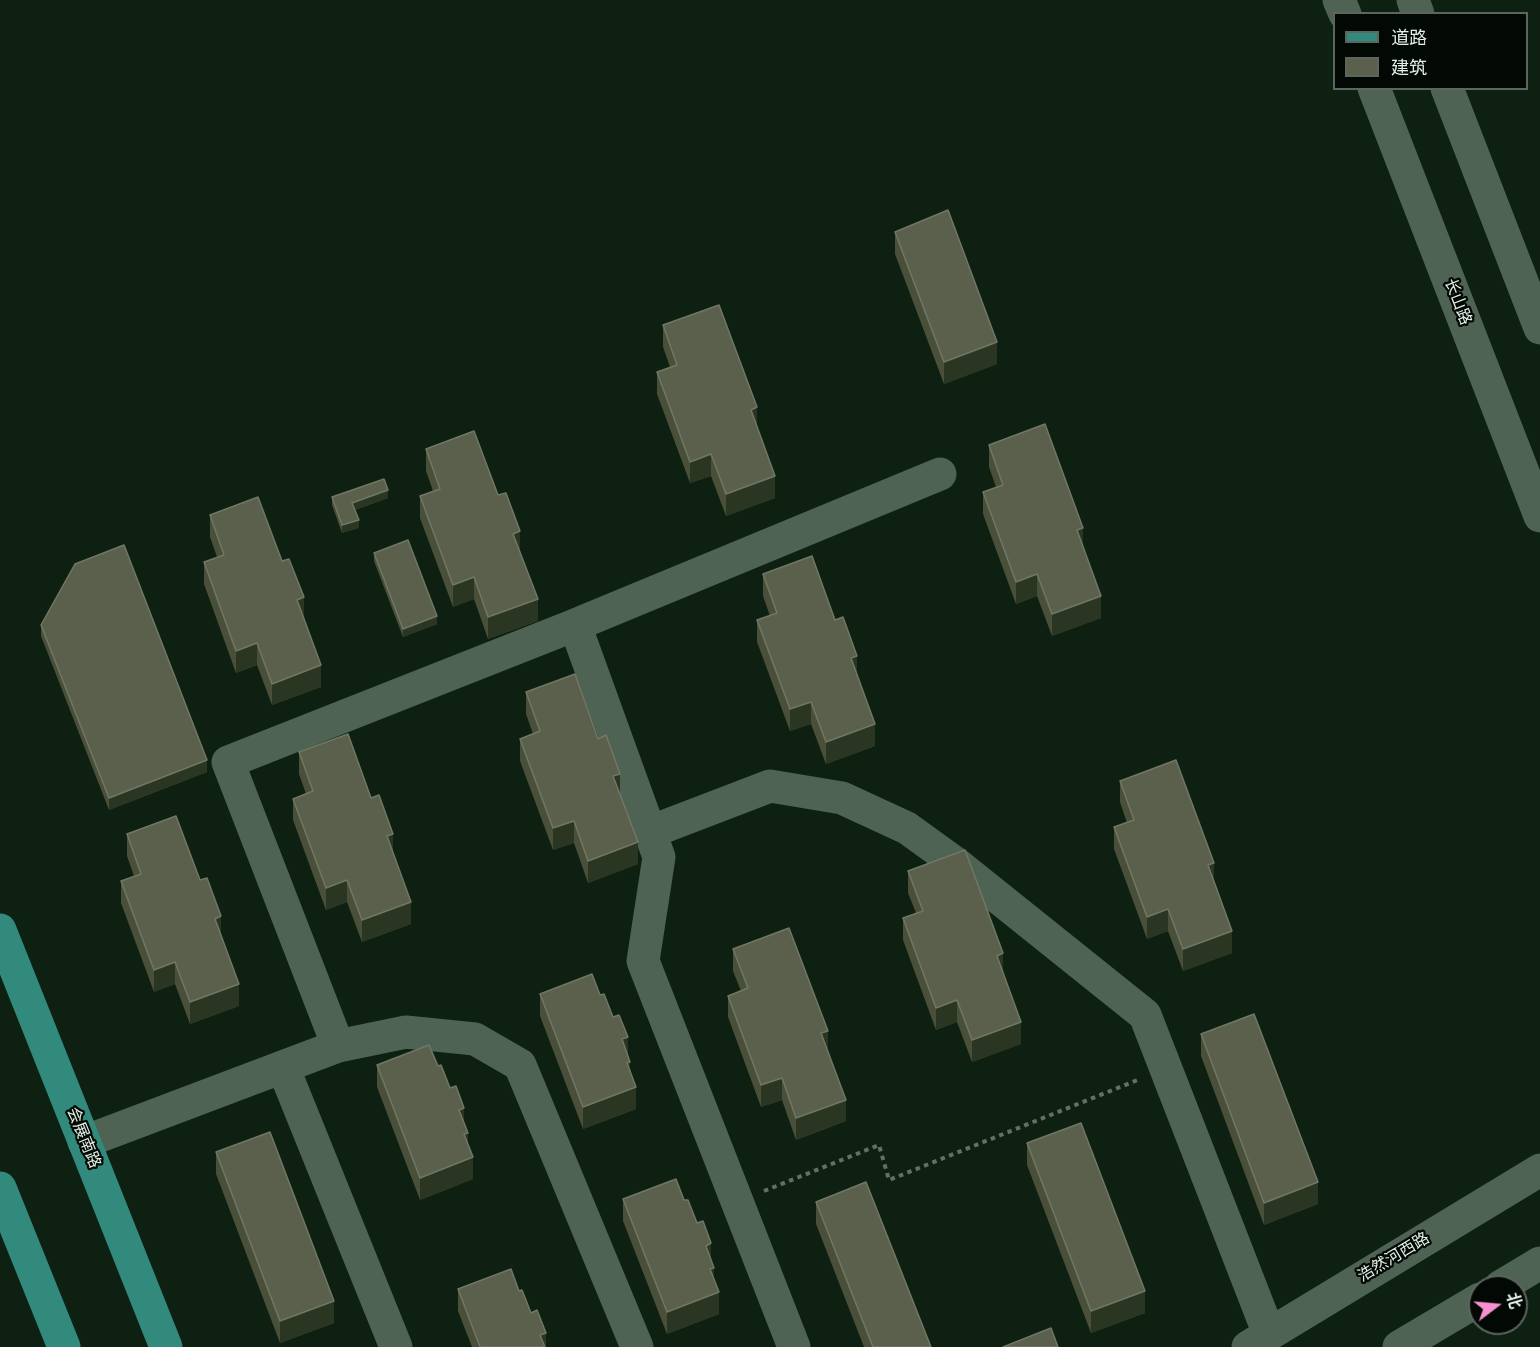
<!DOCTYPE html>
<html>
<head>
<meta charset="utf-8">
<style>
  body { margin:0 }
  #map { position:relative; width:1540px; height:1347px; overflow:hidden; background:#0d2012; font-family:Poppins,"Noto Sans SC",sans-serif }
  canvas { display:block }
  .legend { position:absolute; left:1333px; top:12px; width:195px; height:78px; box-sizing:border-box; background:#020804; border:2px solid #5c655e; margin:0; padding:8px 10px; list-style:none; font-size:18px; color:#e3f0e6 }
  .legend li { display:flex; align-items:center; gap:12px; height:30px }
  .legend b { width:30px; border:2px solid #5c655e }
  .north { position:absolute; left:1468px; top:1275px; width:60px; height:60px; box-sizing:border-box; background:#020804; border:2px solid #5c655e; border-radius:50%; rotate:74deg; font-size:16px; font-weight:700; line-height:24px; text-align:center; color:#e3f0e6 }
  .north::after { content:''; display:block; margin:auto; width:21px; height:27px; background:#f790ce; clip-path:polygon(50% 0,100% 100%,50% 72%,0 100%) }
</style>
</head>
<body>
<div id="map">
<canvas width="1540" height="1347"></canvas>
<ul class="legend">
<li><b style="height:8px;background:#318a7c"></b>道路</li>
<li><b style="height:16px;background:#5a604c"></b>建筑</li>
</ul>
<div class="north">北</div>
</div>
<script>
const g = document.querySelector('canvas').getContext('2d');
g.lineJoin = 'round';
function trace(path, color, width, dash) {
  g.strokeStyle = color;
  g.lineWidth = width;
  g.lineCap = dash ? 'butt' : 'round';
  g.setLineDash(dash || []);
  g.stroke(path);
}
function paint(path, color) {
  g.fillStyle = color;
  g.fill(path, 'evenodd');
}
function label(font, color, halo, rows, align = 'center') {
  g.font = font + ' Poppins,"Noto Sans SC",sans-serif';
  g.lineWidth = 4.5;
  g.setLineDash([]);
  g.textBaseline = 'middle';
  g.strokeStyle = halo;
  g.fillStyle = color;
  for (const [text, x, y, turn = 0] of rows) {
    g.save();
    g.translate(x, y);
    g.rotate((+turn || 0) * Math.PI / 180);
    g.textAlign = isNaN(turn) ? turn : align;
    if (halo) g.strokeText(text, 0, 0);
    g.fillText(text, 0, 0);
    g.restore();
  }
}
trace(new Path2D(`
  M 764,1191 L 879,1145 L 889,1180 L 1140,1079`), '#617265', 4, [4.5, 4.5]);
trace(new Path2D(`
  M 1339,0 L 1345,14
  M 1413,0 L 1418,14
  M 1374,88 L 1540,516
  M 1447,88 L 1540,328
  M 575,625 L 940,474
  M 650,832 L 770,786 L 842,798 L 907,828 L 954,862 L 1145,1015 L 1269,1334
  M 338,1046 L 228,762 L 575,625 L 659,857 L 643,961 L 794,1347
  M 283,1067 L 396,1347
  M 84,1142 L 338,1046 L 406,1032 L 475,1039 L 520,1065 L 637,1347
  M 1500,1287 L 1540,1263
  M 1248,1347 L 1540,1170
  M 1399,1347 L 1480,1299`), '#4e6353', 33);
trace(new Path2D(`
  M 0,930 L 166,1347
  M 0,1188 L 64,1347`), '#318a7c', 33);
paint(new Path2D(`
  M 895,232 L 997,364 L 944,384 L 895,254 Z
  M 663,325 L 757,427 L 775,498 L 726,516 L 711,476 L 690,483 L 657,394 L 657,372 L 670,367 L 663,347 Z
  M 989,445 L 1083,547 L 1101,618 L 1052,636 L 1037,596 L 1016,604 L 983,514 L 983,492 L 996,487 L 989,467 Z
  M 426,449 L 498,495 L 520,551 L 538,621 L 488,639 L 474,599 L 453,607 L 420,518 L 420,496 L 433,491 L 426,471 Z
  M 332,497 L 388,498 L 355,510 L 359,528 L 342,533 L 332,505 Z
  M 210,515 L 304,617 L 321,687 L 272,705 L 257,665 L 236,673 L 204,584 L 204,562 L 217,557 L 210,537 Z
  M 374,553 L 437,624 L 403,637 L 374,561 Z
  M 763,574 L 857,676 L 875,746 L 826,764 L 811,724 L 790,731 L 757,642 L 757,620 L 770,616 L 763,596 Z
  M 41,625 L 207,772 L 109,810 L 41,636 Z
  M 526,692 L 598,739 L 620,794 L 638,864 L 588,883 L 574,843 L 553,850 L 520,761 L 520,739 L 533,734 L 526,714 Z
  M 299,752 L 371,798 L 393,854 L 411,924 L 362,942 L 347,902 L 326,910 L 293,820 L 293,799 L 306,794 L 299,774 Z
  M 1120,781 L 1214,882 L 1232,953 L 1183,971 L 1168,931 L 1147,939 L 1114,849 L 1114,827 L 1127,823 L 1120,802 Z
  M 127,834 L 200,880 L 221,937 L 239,1006 L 190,1024 L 175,984 L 154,992 L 121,903 L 121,881 L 134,876 L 127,856 Z
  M 908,871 L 1003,973 L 1021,1044 L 972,1062 L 957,1022 L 936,1030 L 903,940 L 903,918 L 916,913 L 908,893 Z
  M 733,949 L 828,1051 L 846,1121 L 796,1140 L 782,1100 L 761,1107 L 728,1017 L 728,996 L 741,991 L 733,971 Z
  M 540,994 L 600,995 L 613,1017 L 628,1055 L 636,1109 L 583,1129 L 540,1016 Z
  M 1201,1034 L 1318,1204 L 1264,1225 L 1201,1056 Z
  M 377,1065 L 438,1066 L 464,1125 L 473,1179 L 420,1200 L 377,1087 Z
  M 1027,1143 L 1145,1313 L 1091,1333 L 1027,1165 Z
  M 216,1152 L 334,1323 L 280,1343 L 216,1174 Z
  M 623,1199 L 684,1200 L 697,1223 L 711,1260 L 719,1314 L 667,1334 L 623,1221 Z
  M 816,1202 L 931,1347 L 864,1347 L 816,1224 Z
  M 458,1289 L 519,1291 L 546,1347 L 472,1347 L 458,1311 Z`), '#4a4f39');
paint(new Path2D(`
  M 997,342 L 997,364 L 944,384 L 944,362 Z
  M 757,407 L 757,429 L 751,410 Z
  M 711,454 L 711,476 L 690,483 L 690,462 Z
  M 775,476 L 775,498 L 726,516 L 726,494 Z
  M 388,490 L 388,498 L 352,511 L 352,503 Z
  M 359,520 L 359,528 L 342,533 L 342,525 Z
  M 1083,528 L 1083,550 L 1077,530 Z
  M 520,531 L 520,553 L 513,534 Z
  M 1037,574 L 1037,596 L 1016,604 L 1016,582 Z
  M 474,577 L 474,599 L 453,607 L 453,585 Z
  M 1101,596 L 1101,618 L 1052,636 L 1052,614 Z
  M 304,597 L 304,619 L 297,600 Z
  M 538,599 L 538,621 L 488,639 L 488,617 Z
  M 437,616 L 437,624 L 403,637 L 403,629 Z
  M 257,643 L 257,665 L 236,673 L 236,651 Z
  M 857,656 L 857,678 L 851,658 Z
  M 321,665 L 321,687 L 272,705 L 272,684 Z
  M 811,702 L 811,724 L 790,731 L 790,709 Z
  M 875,724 L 875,746 L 826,764 L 826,742 Z
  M 207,760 L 207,772 L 109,810 L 109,798 Z
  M 620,774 L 620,796 L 613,776 Z
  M 574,821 L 574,843 L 553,850 L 553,828 Z
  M 393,834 L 393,856 L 387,836 Z
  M 638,842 L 638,864 L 588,883 L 588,861 Z
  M 1214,863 L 1214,885 L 1208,865 Z
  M 347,880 L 347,902 L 326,910 L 326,888 Z
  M 411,902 L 411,924 L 362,942 L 362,920 Z
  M 1168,909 L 1168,931 L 1147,939 L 1147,917 Z
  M 221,916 L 221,938 L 215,919 Z
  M 1232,931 L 1232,953 L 1183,971 L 1183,949 Z
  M 1003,953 L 1003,975 L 997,956 Z
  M 175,962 L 175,984 L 154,992 L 154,970 Z
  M 239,984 L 239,1006 L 190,1024 L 190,1002 Z
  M 957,1000 L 957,1022 L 936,1030 L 936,1008 Z
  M 1021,1022 L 1021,1044 L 972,1062 L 972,1040 Z
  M 828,1031 L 828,1053 L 821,1033 Z
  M 628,1037 L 628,1059 L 622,1039 Z
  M 630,1062 L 630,1084 L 627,1063 Z
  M 782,1078 L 782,1100 L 761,1107 L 761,1085 Z
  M 636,1087 L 636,1109 L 583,1129 L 583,1107 Z
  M 846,1100 L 846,1121 L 796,1140 L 796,1118 Z
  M 464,1108 L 464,1130 L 459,1110 Z
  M 468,1133 L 468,1155 L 464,1134 Z
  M 473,1157 L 473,1179 L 420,1200 L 420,1178 Z
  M 1318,1182 L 1318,1204 L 1264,1225 L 1264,1203 Z
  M 711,1243 L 711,1265 L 706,1246 Z
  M 714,1268 L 714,1290 L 710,1269 Z
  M 1145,1291 L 1145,1313 L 1091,1333 L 1091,1311 Z
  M 719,1292 L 719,1314 L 667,1334 L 667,1312 Z
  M 334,1301 L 334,1323 L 280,1343 L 280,1321 Z
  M 546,1333 L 546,1347 L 540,1347 L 540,1335 Z`), '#2a3522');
const building = new Path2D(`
  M 948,210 L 997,342 L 944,362 L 895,232 Z
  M 719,305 L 757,407 L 751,410 L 775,476 L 726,494 L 711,454 L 690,462 L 657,372 L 677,365 L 663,325 Z
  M 1045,424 L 1083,528 L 1077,530 L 1101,596 L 1052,614 L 1037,574 L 1016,582 L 983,492 L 1003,485 L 989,445 Z
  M 474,431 L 498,495 L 506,493 L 520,531 L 513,534 L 538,599 L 488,617 L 474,577 L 453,585 L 420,496 L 440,489 L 426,449 Z
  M 384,479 L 388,490 L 352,503 L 359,520 L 342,525 L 332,497 Z
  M 258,497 L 282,561 L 289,559 L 304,597 L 297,600 L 321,665 L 272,684 L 257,643 L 236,651 L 204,562 L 224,555 L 210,515 Z
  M 408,540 L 437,616 L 403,629 L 374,553 Z
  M 124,545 L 207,760 L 109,798 L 41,625 L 75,564 Z
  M 812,556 L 835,620 L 843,617 L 857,656 L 851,658 L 875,724 L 826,742 L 811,702 L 790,709 L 757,620 L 777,613 L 763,574 Z
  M 575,674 L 598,739 L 606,735 L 620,774 L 613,776 L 638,842 L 588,861 L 574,821 L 553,828 L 520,739 L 540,731 L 526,692 Z
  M 348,734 L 371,798 L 379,795 L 393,834 L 387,836 L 411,902 L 362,920 L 347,880 L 326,888 L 293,799 L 313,791 L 299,752 Z
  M 1176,760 L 1214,863 L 1208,865 L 1232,931 L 1183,949 L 1168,909 L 1147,917 L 1114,827 L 1134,820 L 1120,781 Z
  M 176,816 L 200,880 L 207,878 L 221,916 L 215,919 L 239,984 L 190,1002 L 175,962 L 154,970 L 121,881 L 141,874 L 127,834 Z
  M 965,850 L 1003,953 L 997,956 L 1021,1022 L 972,1040 L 957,1000 L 936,1008 L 903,918 L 923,911 L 908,871 Z
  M 789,928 L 828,1031 L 821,1033 L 846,1100 L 796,1118 L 782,1078 L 761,1085 L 728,996 L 748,988 L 733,949 Z
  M 592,974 L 600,995 L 604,994 L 613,1017 L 619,1015 L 628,1037 L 622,1039 L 630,1062 L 627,1063 L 636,1087 L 583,1107 L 540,994 Z
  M 1254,1014 L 1318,1182 L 1264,1203 L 1201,1034 Z
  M 429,1045 L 438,1066 L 441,1065 L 450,1088 L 456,1086 L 464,1108 L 459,1110 L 468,1133 L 464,1134 L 473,1157 L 420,1178 L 377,1065 Z
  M 1081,1123 L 1145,1291 L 1091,1311 L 1027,1143 Z
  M 270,1132 L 334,1301 L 280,1321 L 216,1152 Z
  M 676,1179 L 684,1200 L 688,1200 L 697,1223 L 703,1221 L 711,1243 L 706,1246 L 714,1268 L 710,1269 L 719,1292 L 667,1312 L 623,1199 Z
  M 866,1182 L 931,1347 L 873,1347 L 816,1202 Z
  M 511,1269 L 519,1291 L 522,1290 L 531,1313 L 537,1310 L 546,1333 L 540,1335 L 545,1347 L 480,1347 L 458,1289 Z
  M 1051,1328 L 1058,1347 L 1003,1347 Z`);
paint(building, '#5a604c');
trace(building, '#707764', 1.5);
label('16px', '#e3f0e6', '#020804', [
  ["长山路",1457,302,69],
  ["会展南路",83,1138,68],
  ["浩然河西路",1394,1258,-31]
]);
</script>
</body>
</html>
